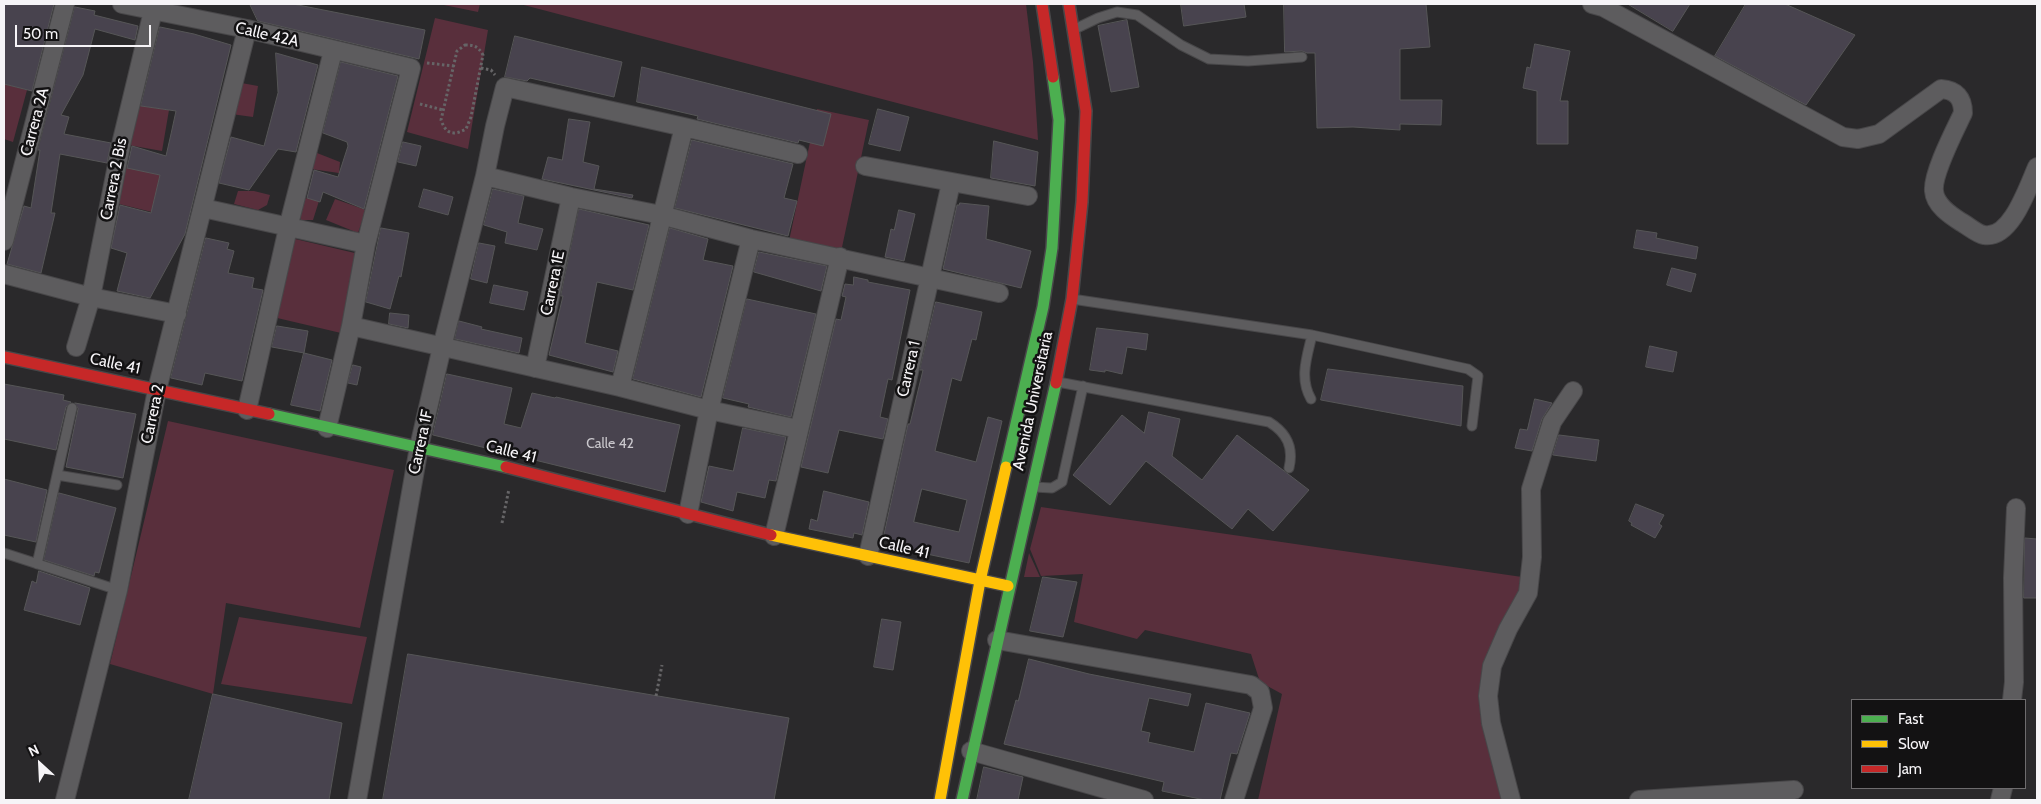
<!DOCTYPE html>
<html>
<head>
<meta charset="utf-8">
<style>
  body { margin:0 }
  #map { position:relative; width:2041px; height:804px; overflow:hidden; background:#2a292b; font-family:Cabin,sans-serif }
  canvas { display:block }
  .frame { position:absolute; inset:0; border:5px solid #f6f4f7; pointer-events:none }
  .legend { position:absolute; left:1851px; top:699px; width:175px; height:90px; box-sizing:border-box; background:#131213; border:1px solid #6e6c6e; margin:0; padding:6px 9px; list-style:none; font-size:15px; color:#f6f4f7 }
  .legend li { display:flex; align-items:center; gap:10px; height:25px }
  .legend b { width:25px; border:1px solid #6e6c6e }
  .north { position:absolute; left:15px; top:739px; width:50px; height:50px; -webkit-text-stroke:4px #131213; paint-order:stroke; rotate:335deg; font-size:14px; font-weight:700; line-height:20px; text-align:center; color:#f6f4f7 }
  .north::after { content:''; display:block; margin:auto; width:18px; height:22px; background:#f6f4f7; clip-path:polygon(50% 0,100% 100%,50% 72%,0 100%) }
  .scale { position:absolute; left:15px; top:25px; width:136px; height:22px; box-sizing:border-box; border:2px solid #f6f4f7; border-top:0; padding-left:6px; font-size:15px; line-height:18px; white-space:nowrap; color:#f6f4f7; -webkit-text-stroke:4px #131213; paint-order:stroke }
</style>
</head>
<body>
<div id="map">
<canvas width="2041" height="804"></canvas>
<div class="frame"></div>
<ul class="legend">
<li><b style="height:6px;background:#4caf50"></b>Fast</li>
<li><b style="height:6px;background:#ffc107"></b>Slow</li>
<li><b style="height:6px;background:#c62828"></b>Jam</li>
</ul>
<div class="north">N</div>
<div class="scale">50 m</div>
</div>
<script>
const g = document.querySelector('canvas').getContext('2d');
g.lineJoin = 'round';
function paint(path, color) {
  g.fillStyle = color;
  g.fill(path, 'evenodd');
}
function trace(path, color, width, dash) {
  g.strokeStyle = color;
  g.lineWidth = width;
  g.lineCap = dash ? 'butt' : 'round';
  g.setLineDash(dash || []);
  g.stroke(path);
}
function label(font, color, halo, rows, align = 'center') {
  g.font = font + ' Cabin,sans-serif';
  g.lineWidth = 5;
  g.setLineDash([]);
  g.textBaseline = 'middle';
  g.strokeStyle = halo;
  g.fillStyle = color;
  for (const [text, x, y, turn = 0] of rows) {
    g.save();
    g.translate(x, y);
    g.rotate((+turn || 0) * Math.PI / 180);
    g.textAlign = isNaN(turn) ? turn : align;
    if (halo) g.strokeText(text, 0, 0);
    g.fillText(text, 0, 0);
    g.restore();
  }
}
paint(new Path2D(`
  M 439,4 L 480,4 L 478,12 Z
  M 520,4 L 1026,4 L 1033,62 L 1038,140 Z
  M 435,18 L 488,30 L 468,149 L 407,132 Z
  M 236,82 L 258,86 L 253,117 L 231,114 Z
  M 4,84 L 27,90 L 13,142 L 4,139 Z
  M 134,105 L 169,110 L 162,151 L 128,145 Z
  M 817,109 L 869,120 L 841,252 L 789,241 Z
  M 317,153 L 340,162 L 339,173 L 311,169 Z
  M 121,166 L 160,175 L 152,212 L 119,204 L 113,211 Z
  M 238,191 L 254,191 L 270,195 L 267,205 L 258,210 L 234,204 Z
  M 307,198 L 319,201 L 313,220 L 301,220 L 299,215 L 300,201 Z
  M 335,199 L 366,210 L 358,233 L 326,220 Z
  M 291,238 L 359,254 L 341,333 L 273,317 Z
  M 168,421 L 394,470 L 360,628 L 226,603 L 213,694 L 110,664 Z
  M 1041,507 L 1522,577 L 1520,595 L 1482,705 L 1506,800 L 1258,800 L 1282,694 L 1260,682 L 1251,654 L 1145,630 L 1137,639 L 1074,622 L 1083,574 L 1041,576 L 1030,549 Z
  M 1029,553 L 1040,577 L 1024,577 Z
  M 239,617 L 367,637 L 352,704 L 221,684 Z`), '#592f3c');
const building = new Path2D(`
  M 4,4 L 54,4 L 32,91 L 4,84 Z
  M 250,4 L 293,4 L 425,30 L 419,59 L 258,21 Z
  M 1181,4 L 1244,4 L 1246,17 L 1184,26 Z
  M 1284,4 L 1426,4 L 1430,47 L 1400,49 L 1400,100 L 1442,100 L 1441,125 L 1400,124 L 1400,130 L 1353,127 L 1317,128 L 1315,53 L 1307,53 L 1302,51 L 1285,52 Z
  M 1628,4 L 1690,4 L 1673,31 Z
  M 1746,4 L 1785,4 L 1855,35 L 1806,105 L 1715,56 Z
  M 75,7 L 95,11 L 94,15 L 138,26 L 135,40 L 95,29 L 83,75 L 61,115 L 69,117 L 64,134 L 111,143 L 107,163 L 60,154 L 51,213 L 55,213 L 41,273 L 7,264 L 24,206 L 31,208 L 40,150 L 38,150 Z
  M 1127,20 L 1139,87 L 1111,92 L 1098,26 Z
  M 160,27 L 194,34 L 231,45 L 185,234 L 150,298 L 117,291 L 127,253 L 111,248 L 120,205 L 151,213 L 160,175 L 127,168 L 132,146 L 166,156 L 171,134 L 176,111 L 141,106 Z
  M 515,36 L 622,62 L 614,97 L 530,78 L 527,81 L 505,77 Z
  M 1535,44 L 1570,51 L 1560,101 L 1568,101 L 1568,144 L 1537,144 L 1537,91 L 1523,88 L 1527,67 L 1530,68 Z
  M 276,53 L 318,65 L 296,152 L 278,149 L 249,190 L 219,183 L 231,137 L 264,146 L 278,93 Z
  M 341,62 L 398,76 L 364,209 L 323,192 L 320,202 L 307,198 L 314,170 L 338,177 L 348,146 L 347,142 L 323,133 Z
  M 642,67 L 831,114 L 823,146 L 799,140 L 798,143 L 697,119 L 698,116 L 637,102 Z
  M 878,109 L 909,117 L 900,151 L 869,144 Z
  M 569,119 L 590,122 L 583,162 L 599,166 L 594,189 L 633,195 L 632,198 L 542,179 L 548,157 L 562,160 Z
  M 692,140 L 793,164 L 784,198 L 797,201 L 788,236 L 675,208 Z
  M 994,141 L 1038,152 L 1035,186 L 991,178 Z
  M 403,142 L 421,146 L 416,166 L 398,162 Z
  M 424,189 L 453,197 L 448,215 L 419,207 Z
  M 493,189 L 524,196 L 518,223 L 543,229 L 537,250 L 505,243 L 507,232 L 484,225 Z
  M 960,203 L 989,206 L 986,239 L 1031,251 L 1021,288 L 943,269 L 957,205 L 959,205 Z
  M 579,209 L 649,225 L 633,290 L 597,282 L 585,343 L 618,351 L 613,372 L 549,355 L 563,296 L 561,296 Z
  M 899,210 L 915,214 L 904,261 L 885,257 L 891,229 L 894,230 Z
  M 381,228 L 409,233 L 401,277 L 399,276 L 390,309 L 366,302 Z
  M 670,228 L 708,239 L 703,260 L 733,266 L 701,397 L 633,379 Z
  M 1637,230 L 1657,233 L 1656,238 L 1698,247 L 1696,259 L 1634,248 Z
  M 206,238 L 229,243 L 227,249 L 234,251 L 228,273 L 254,278 L 252,288 L 263,290 L 242,381 L 205,373 L 202,385 L 171,378 Z
  M 479,243 L 495,246 L 487,283 L 471,279 Z
  M 759,252 L 827,266 L 821,291 L 754,272 Z
  M 1672,268 L 1696,274 L 1691,292 L 1667,285 Z
  M 854,277 L 868,280 L 868,282 L 910,290 L 892,380 L 888,379 L 880,417 L 888,419 L 883,439 L 839,430 L 828,473 L 801,467 L 836,319 L 841,320 L 846,297 L 842,296 L 845,284 L 853,285 Z
  M 494,285 L 528,292 L 524,310 L 490,303 Z
  M 747,299 L 816,314 L 791,417 L 748,407 L 749,404 L 723,398 Z
  M 936,302 L 982,312 L 976,340 L 972,339 L 961,381 L 952,378 L 935,451 L 976,462 L 988,417 L 1002,421 L 969,563 L 894,547 L 895,542 L 883,539 L 908,424 L 910,424 L 923,370 L 920,370 ZM 922,489 L 967,500 L 959,532 L 914,522 Z
  M 390,313 L 409,315 L 408,328 L 389,324 Z
  M 459,321 L 482,327 L 481,329 L 522,338 L 519,353 L 455,339 Z
  M 277,326 L 308,331 L 304,353 L 272,347 Z
  M 1097,328 L 1148,334 L 1146,350 L 1127,347 L 1122,374 L 1105,370 L 1105,372 L 1090,370 Z
  M 1650,346 L 1677,352 L 1673,372 L 1646,367 Z
  M 304,353 L 332,360 L 320,411 L 291,405 Z
  M 353,365 L 361,367 L 357,385 L 348,383 Z
  M 1328,369 L 1463,386 L 1461,426 L 1321,400 Z
  M 447,374 L 512,388 L 504,424 L 521,428 L 532,393 L 555,398 L 556,397 L 680,425 L 665,492 L 433,435 Z
  M 4,384 L 64,395 L 63,400 L 71,402 L 66,407 L 56,450 L 4,439 Z
  M 1535,399 L 1552,403 L 1542,419 L 1532,451 L 1515,448 L 1520,429 L 1527,430 Z
  M 75,403 L 136,414 L 123,478 L 66,467 L 78,409 Z
  M 1149,412 L 1180,419 L 1172,456 L 1202,480 L 1237,435 L 1309,490 L 1273,531 L 1248,509 L 1232,529 L 1146,461 L 1110,505 L 1073,475 L 1122,415 L 1144,433 Z
  M 743,428 L 786,437 L 776,481 L 769,480 L 765,498 L 737,492 L 733,511 L 701,502 L 709,466 L 733,471 Z
  M 1559,435 L 1599,440 L 1596,461 L 1553,455 Z
  M 4,479 L 47,490 L 36,542 L 4,535 Z
  M 824,491 L 869,502 L 862,535 L 854,533 L 853,538 L 809,529 L 811,519 L 817,521 Z
  M 59,493 L 116,508 L 99,573 L 95,572 L 94,576 L 44,560 Z
  M 1636,504 L 1664,515 L 1659,524 L 1662,526 L 1655,538 L 1631,525 L 1632,523 L 1629,521 Z
  M 2025,538 L 2037,539 L 2037,598 L 2024,598 Z
  M 39,571 L 90,588 L 80,625 L 24,610 L 32,581 L 36,583 Z
  M 1043,577 L 1077,582 L 1063,637 L 1030,631 Z
  M 882,619 L 901,622 L 893,670 L 874,667 Z
  M 408,654 L 789,718 L 774,800 L 383,800 Z
  M 1029,659 L 1089,674 L 1191,694 L 1188,706 L 1149,698 L 1141,731 L 1150,733 L 1148,742 L 1194,752 L 1206,703 L 1250,713 L 1237,754 L 1231,753 L 1220,800 L 1205,800 L 1162,791 L 1164,782 L 1004,744 L 1016,700 L 1018,701 Z
  M 213,694 L 342,723 L 329,800 L 189,800 Z
  M 984,767 L 1023,777 L 1018,800 L 977,800 Z`);
paint(building, '#48434e');
trace(building, '#565657', 1);
const lane = new Path2D(`
  M 1075,29 L 1098,18 L 1117,12 L 1137,15 L 1181,45 L 1209,59 L 1248,61 L 1302,57
  M 1072,299 L 1312,335 L 1468,369 L 1478,376 L 1472,426
  M 1058,382 L 1269,422 C 1287,433 1294,447 1289,468
  M 1311,399 C 1299,378 1307,357 1312,335
  M 57,475 L 117,485
  M 1034,487 L 1052,488 L 1062,482 L 1083,386
  M 4,553 L 118,590
  M 37,564 L 72,408`);
const street = new Path2D(`
  M 122,4 L 247,29 L 411,68 L 366,244 L 351,326 L 327,428
  M 1592,4 L 1603,7 L 1843,137 L 1858,139 L 1879,134 L 1941,89 C 1956,90 1963,98 1963,113 C 1955,130 1932,174 1934,191 C 1935,205 1950,215 1961,222 C 1967,225 1977,234 1984,235 C 2011,240 2028,187 2037,167
  M 865,166 L 1028,196
  M 485,176 L 571,197 L 661,215 L 751,239 L 999,293
  M 203,208 L 366,244
  M 4,241 L 65,4
  M 4,274 L 91,297 L 177,314
  M 351,326 L 620,387 L 709,410 L 798,429
  M 76,347 L 91,297 L 122,140 L 153,11
  M 535,368 L 571,197
  M 620,387 L 684,127
  M 247,410 L 288,228 L 333,51
  M 688,514 L 709,410 L 751,239
  M 774,536 L 840,257
  M 868,556 L 951,183
  M 997,640 L 1251,685 L 1260,692 L 1263,708 L 1234,800
  M 2012,700 L 2014,682 L 2013,578 L 2016,508
  M 971,751 L 1144,800
  M 65,800 L 118,590 L 157,390 L 247,29
  M 357,800 L 419,447 L 442,347 L 485,176 L 495,126 L 505,87 L 684,127 L 798,154
  M 1511,800 L 1491,723 L 1488,696 L 1492,666 L 1508,629 L 1528,593 L 1532,557 L 1531,489 L 1552,422 L 1573,391
  M 1639,800 L 1794,790
  M 2000,800 L 2003,788`);
const fast = new Path2D(`
  M 269,414 L 506,467
  M 1006,467 L 1043,307 L 1052,248 L 1059,120 L 1053,77
  M 962,800 L 1056,383`);
const slow = new Path2D(`
  M 771,535 L 1008,586
  M 940,800 L 980,581 L 1006,467`);
const jam = new Path2D(`
  M 1042,4 L 1053,77
  M 4,357 L 269,414
  M 1056,383 L 1072,299 L 1082,202 L 1086,111 L 1069,4
  M 506,467 L 771,535`);
trace(lane, '#484749', 11);
trace(street, '#484749', 20);
trace(fast, '#484749', 14);
trace(slow, '#484749', 14);
trace(jam, '#484749', 14);
trace(new Path2D(`
  M 465,45 C 474,45 478,46 483,55 L 471,117 L 466,129 C 453,136 446,134 441,120 L 457,51 Z
  M 427,63 L 454,66
  M 481,68 L 491,70 L 495,75
  M 420,104 L 443,110
  M 502,523 L 509,489
  M 656,696 L 662,665`), '#666567', 3, [2.5, 2.5]);
trace(lane, '#5d5c5e', 9);
trace(street, '#5d5c5e', 18);
trace(fast, '#4caf50', 11);
trace(slow, '#ffc107', 11);
trace(jam, '#c62828', 11);
label('14px', '#cac8cd', null, [
  ["Calle 42",610,444]
]);
label('16px', '#f6f4f7', '#131213', [
  ["Calle 42A",267,35,13],
  ["Carrera 2A",35,122,-75],
  ["Carrera 2 Bis",114,179,-79],
  ["Carrera 1E",553,283,-78],
  ["Calle 41",115,364,12],
  ["Carrera 1",909,369,-77],
  ["Avenida Universitaria",1033,401,-78],
  ["Carrera 2",153,414,-78],
  ["Carrera 1F",421,442,-78],
  ["Calle 41",511,452,14],
  ["Calle 41",904,548,13]
]);
</script>
</body>
</html>
